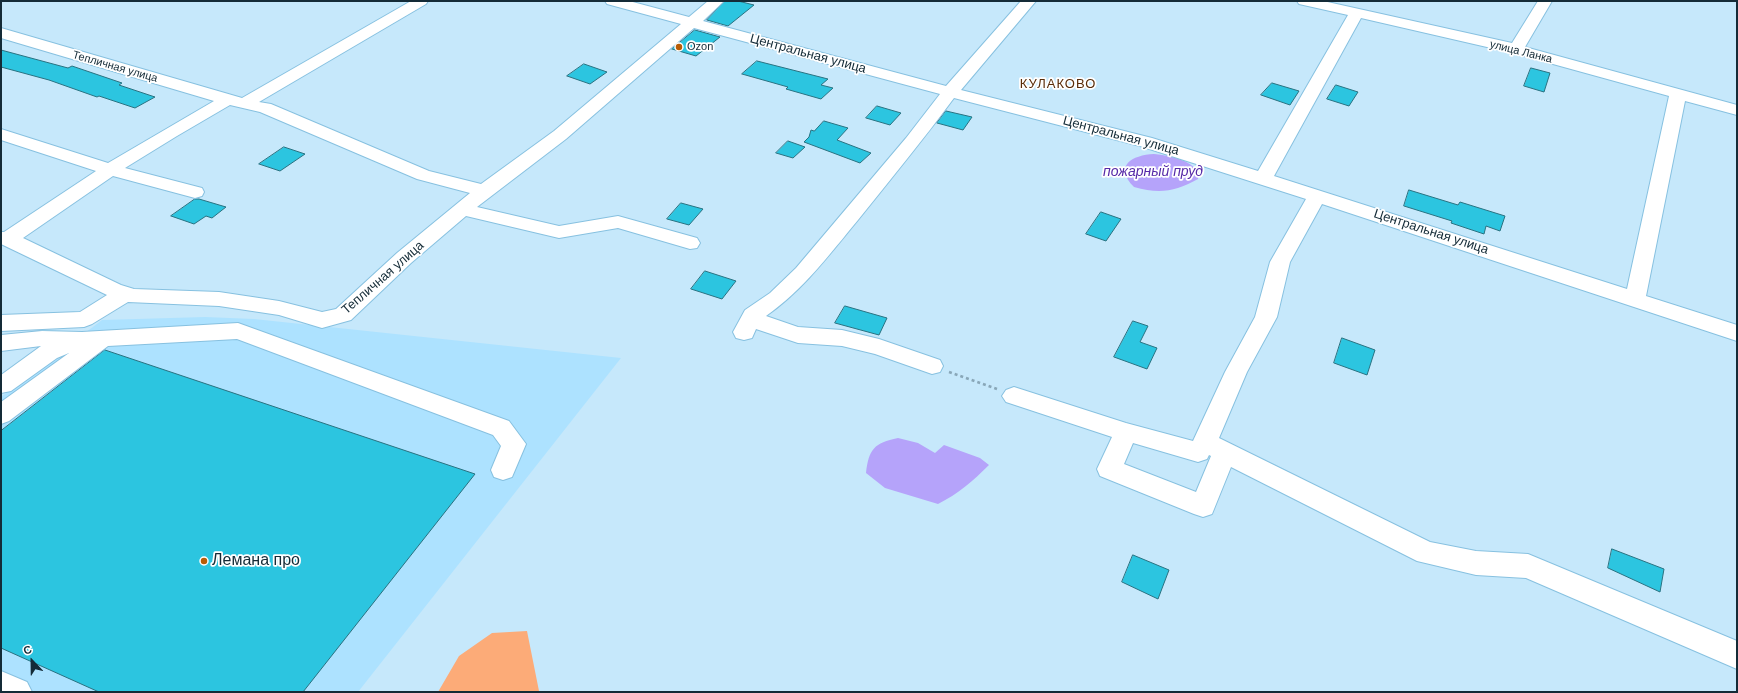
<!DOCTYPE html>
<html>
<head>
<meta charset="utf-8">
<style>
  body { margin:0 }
  #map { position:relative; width:1738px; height:693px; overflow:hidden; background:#c6e8fb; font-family:Helvetica,sans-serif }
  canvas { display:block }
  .frame { position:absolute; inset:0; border:2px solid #142b37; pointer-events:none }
  .north { position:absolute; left:12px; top:641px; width:40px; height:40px; -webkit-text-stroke:3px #fff; paint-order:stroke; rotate:338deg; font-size:11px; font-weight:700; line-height:16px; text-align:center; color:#142b37 }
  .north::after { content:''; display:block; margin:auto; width:14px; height:18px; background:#142b37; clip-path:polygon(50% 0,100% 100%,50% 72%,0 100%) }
</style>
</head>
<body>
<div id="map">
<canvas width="1738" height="693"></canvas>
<div class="frame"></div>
<div class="north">С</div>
</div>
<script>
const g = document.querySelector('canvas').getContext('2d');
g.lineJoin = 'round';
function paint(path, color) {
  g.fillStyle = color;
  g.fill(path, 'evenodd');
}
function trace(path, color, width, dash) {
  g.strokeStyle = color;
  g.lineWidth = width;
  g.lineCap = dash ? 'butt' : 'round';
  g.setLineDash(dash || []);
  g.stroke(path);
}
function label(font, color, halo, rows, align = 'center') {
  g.font = font + ' Helvetica,sans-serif';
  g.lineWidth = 3.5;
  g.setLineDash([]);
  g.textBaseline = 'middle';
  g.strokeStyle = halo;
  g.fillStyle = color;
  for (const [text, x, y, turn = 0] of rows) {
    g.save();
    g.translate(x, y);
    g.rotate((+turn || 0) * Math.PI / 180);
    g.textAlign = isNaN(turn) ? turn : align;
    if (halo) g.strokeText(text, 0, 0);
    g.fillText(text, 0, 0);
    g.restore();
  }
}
paint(new Path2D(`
  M 205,317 L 254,319 L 621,358 L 358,692 L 1,692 L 1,397 L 102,320 Z`), '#ade2ff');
paint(new Path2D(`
  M 527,631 L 539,691 L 549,692 L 438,692 L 459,656 L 492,633 Z`), '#fcab78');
paint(new Path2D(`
  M 1154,154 C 1171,156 1188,159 1199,172 L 1198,179 C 1175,192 1159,194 1134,187 C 1113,166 1132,155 1154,154 Z
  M 898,438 L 918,443 L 935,453 L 944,445 L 980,458 L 989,465 C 973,481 958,494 938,504 L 885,488 L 866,473 C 869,449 874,443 898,438 Z`), '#b5a3fa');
const building = new Path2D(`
  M 725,1 L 738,1 L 754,5 L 728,26 L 707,20 Z
  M 695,30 L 720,37 L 696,56 L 672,49 Z
  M 1,50 L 68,68 L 72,66 L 122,83 L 119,85 L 155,97 L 135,108 L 99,96 L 97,97 L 49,80 L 1,67 Z
  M 757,61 L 828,79 L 821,85 L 833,88 L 821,99 L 786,89 L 788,87 L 742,74 Z
  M 584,64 L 607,72 L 590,84 L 567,76 Z
  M 1531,68 L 1550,73 L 1544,92 L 1524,86 Z
  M 1272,83 L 1299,91 L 1290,105 L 1261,95 Z
  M 1336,85 L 1358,92 L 1349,106 L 1327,99 Z
  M 877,106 L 901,113 L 890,125 L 866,118 Z
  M 946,111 L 972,117 L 963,130 L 937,123 Z
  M 824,121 L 848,128 L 837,140 L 871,153 L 860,163 L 804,142 L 809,137 L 811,130 L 814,131 Z
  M 788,141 L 805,147 L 793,158 L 776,153 Z
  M 284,147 L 305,154 L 280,171 L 259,164 Z
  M 1409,190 L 1458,205 L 1460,202 L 1505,216 L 1500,231 L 1486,226 L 1484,234 L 1451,223 L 1452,221 L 1404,206 Z
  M 195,199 L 199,199 L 226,207 L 212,218 L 206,216 L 194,224 L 171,216 Z
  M 681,203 L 703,209 L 689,225 L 667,219 Z
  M 1101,212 L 1121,219 L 1106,241 L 1086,234 Z
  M 705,271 L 736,281 L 722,299 L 691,289 Z
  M 845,306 L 887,318 L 879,335 L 835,323 Z
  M 1133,321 L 1148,326 L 1140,342 L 1157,348 L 1147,369 L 1114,357 Z
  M 1342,338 L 1375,350 L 1367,375 L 1334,363 Z
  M 105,350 L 475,474 L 303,692 L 99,692 L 1,648 L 1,431 Z
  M 1612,549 L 1664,569 L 1660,592 L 1608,568 Z
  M 1133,555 L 1169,570 L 1158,599 L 1122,582 Z`);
paint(building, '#2cc5e0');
trace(building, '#297281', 1);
const minor = new Path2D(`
  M 411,1 L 428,1 L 426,4 L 259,102 L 271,104 L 429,171 L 481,184 L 554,131 L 681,24 L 607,4 L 605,1 L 629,1 L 689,17 L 708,1 L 724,1 L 703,21 L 946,86 L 1021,1 L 1036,1 L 961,90 L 1152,138 L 1258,171 L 1348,15 L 1299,4 L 1297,1 L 1323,1 L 1512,43 L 1538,1 L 1552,1 L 1525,47 L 1737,105 L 1737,115 L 1685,101 L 1646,296 L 1737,325 L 1737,341 L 1322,204 L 1290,262 L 1277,317 L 1247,372 L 1219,438 L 1430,542 L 1476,551 L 1528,554 L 1737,641 L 1737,669 L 1526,578 L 1476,575 L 1417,561 L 1231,467 L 1212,514 L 1203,517 L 1194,514 L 1100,476 L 1097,469 L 1112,437 L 1006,402 L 1002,396 L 1006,390 L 1014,387 L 1126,423 L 1193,441 L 1225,372 L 1255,317 L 1270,262 L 1306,199 L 1140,146 L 954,98 C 923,140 890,180 858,220 C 829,255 803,290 766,316 L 798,327 L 842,330 L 879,339 L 940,360 L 943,366 L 940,372 L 932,374 L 875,354 L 842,346 L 798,343 L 756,329 L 752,338 L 744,340 L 736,338 L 733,332 L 745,310 L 770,293 L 796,268 L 906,138 L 940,94 L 694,28 L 566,139 L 477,207 L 559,226 L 618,216 L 697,238 L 700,243 L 697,248 L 690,249 L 618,228 L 559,238 L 466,216 L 411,263 L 351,320 L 322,328 L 279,315 L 219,306 L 128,302 L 92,324 L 84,327 L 1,331 L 1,315 L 80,312 L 107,295 L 1,244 L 1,232 L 4,232 L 96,171 L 1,140 L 1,129 L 108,163 L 214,101 L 1,38 L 1,28 L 242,98 ZM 1361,18 L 1513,53 L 1669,96 L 1627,289 L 1274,176 ZM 230,105 L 260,112 L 417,179 L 470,193 L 397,253 L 336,309 L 322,312 L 279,301 L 219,292 L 134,289 L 121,285 L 23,238 L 113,176 L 195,198 L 202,196 L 204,192 L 202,188 L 125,168 L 177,136 ZM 1133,443 L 1198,462 L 1207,459 L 1209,455 L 1211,456 L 1196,492 L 1124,464 Z
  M 238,323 L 509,421 L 526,444 L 512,477 L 503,480 L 494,477 L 491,470 L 501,446 L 493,435 L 237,339 L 108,346 L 9,421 L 1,424 L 1,402 L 69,353 L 57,358 L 11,391 L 1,393 L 1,375 L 41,346 L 1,351 L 1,335 L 42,331 L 82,332 Z
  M 1,671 L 27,682 L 32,692 L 1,692 Z`);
trace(minor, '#87c1e0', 2);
trace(new Path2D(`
  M 949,372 L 997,389`), '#89a7b8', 2.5, [3, 3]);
paint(minor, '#fff');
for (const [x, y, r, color] of [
  [679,47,4,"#b85c06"],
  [204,561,4,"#b85c06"]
]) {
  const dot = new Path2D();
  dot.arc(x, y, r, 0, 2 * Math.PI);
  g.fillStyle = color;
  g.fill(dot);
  trace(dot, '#fff', 1.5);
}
label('11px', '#142b37', '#fff', [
  ["Ozon",687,47]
], 'left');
label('11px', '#142b37', '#fff', [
  ["улица Ланка",1521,52,14],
  ["Тепличная улица",115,67,16]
]);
label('13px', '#142b37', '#fff', [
  ["Центральная улица",808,54,15],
  ["Центральная улица",1121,136,15],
  ["Центральная улица",1431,232,18],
  ["Тепличная улица",383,278,-41]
]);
g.letterSpacing = '1px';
label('13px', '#592c09', '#fff', [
  ["КУЛАКОВО",1058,84]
]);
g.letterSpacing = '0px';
label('italic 14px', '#5629a7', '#fff', [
  ["пожарный пруд",1153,172]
]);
label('16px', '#142b37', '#fff', [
  ["Лемана про",212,561]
], 'left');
</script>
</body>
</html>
